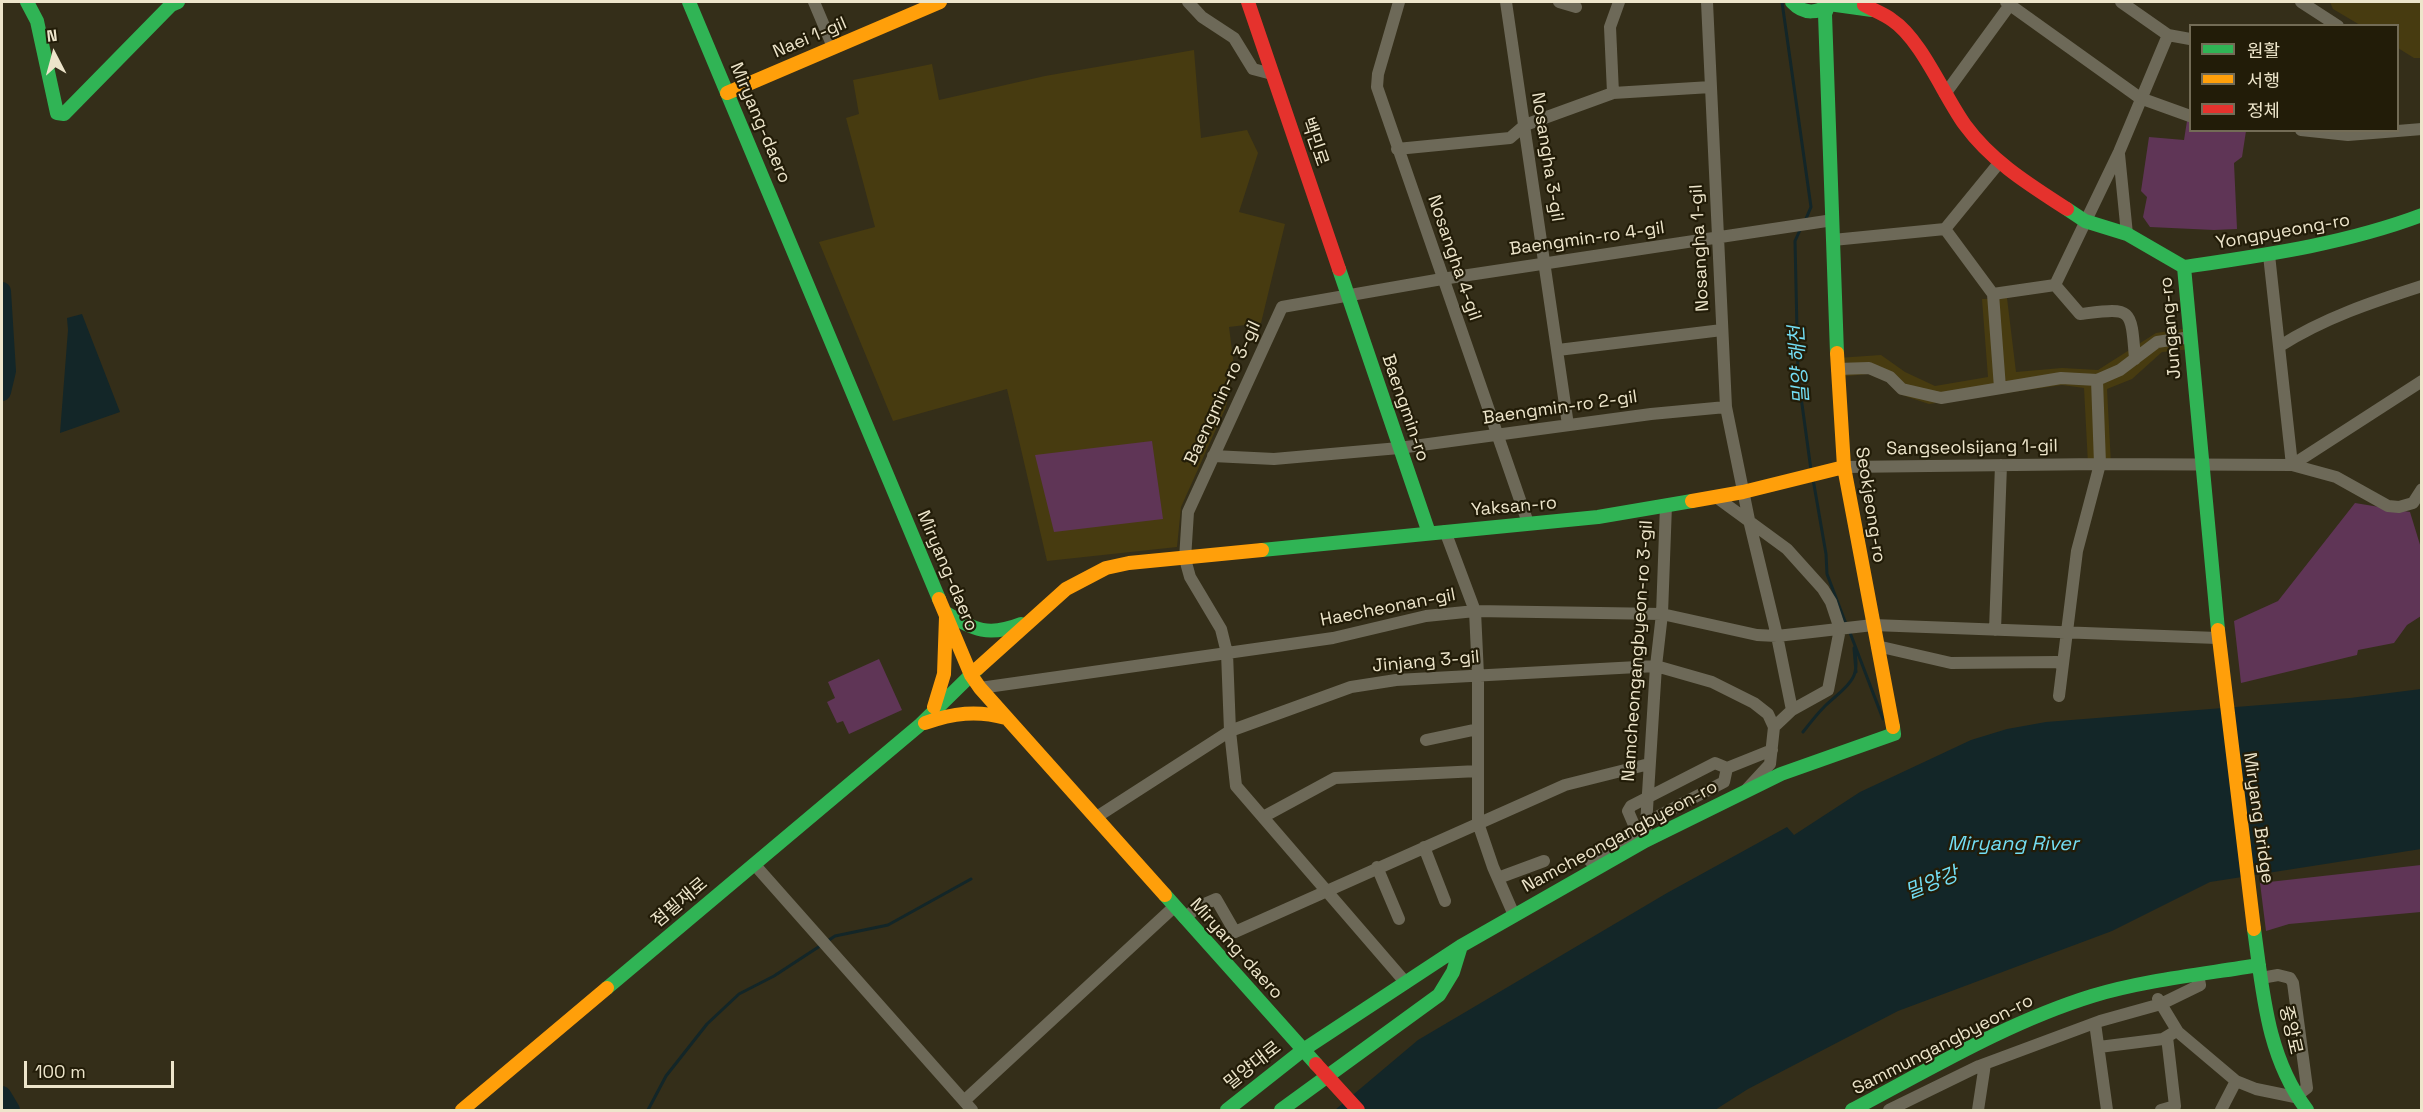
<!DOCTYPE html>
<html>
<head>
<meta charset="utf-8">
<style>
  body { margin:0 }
  #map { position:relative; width:2423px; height:1112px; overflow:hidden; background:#342e19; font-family:"Space Grotesk","Noto Sans KR",sans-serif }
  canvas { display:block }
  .frame { position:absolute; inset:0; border:3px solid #ede5cb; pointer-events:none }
  .legend { position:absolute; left:2189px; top:24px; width:210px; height:108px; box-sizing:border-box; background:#221c08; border:2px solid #736c56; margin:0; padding:8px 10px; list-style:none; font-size:18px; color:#ede5cb }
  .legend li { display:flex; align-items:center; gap:12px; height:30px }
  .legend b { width:30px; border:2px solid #736c56 }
  .north { position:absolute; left:24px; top:24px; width:60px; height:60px; -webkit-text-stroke:4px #221c08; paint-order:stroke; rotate:354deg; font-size:16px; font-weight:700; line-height:24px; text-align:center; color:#ede5cb }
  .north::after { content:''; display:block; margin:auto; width:21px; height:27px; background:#ede5cb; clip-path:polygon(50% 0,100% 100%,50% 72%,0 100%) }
  .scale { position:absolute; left:24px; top:1061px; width:150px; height:27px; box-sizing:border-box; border:3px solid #ede5cb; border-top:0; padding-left:8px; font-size:18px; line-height:21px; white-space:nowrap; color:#ede5cb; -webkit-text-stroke:4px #221c08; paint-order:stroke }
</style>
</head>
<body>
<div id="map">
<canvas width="2423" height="1112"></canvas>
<div class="frame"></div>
<ul class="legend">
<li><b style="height:8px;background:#30b455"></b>원활</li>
<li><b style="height:8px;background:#ff9f0a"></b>서행</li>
<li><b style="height:8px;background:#e5322d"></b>정체</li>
</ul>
<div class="north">N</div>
<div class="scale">100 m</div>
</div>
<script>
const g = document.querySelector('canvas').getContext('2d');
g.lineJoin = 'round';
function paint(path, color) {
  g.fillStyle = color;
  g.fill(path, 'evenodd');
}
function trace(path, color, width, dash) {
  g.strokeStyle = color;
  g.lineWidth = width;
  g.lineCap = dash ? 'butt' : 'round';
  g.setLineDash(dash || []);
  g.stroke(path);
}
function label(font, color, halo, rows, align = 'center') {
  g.font = font + ' "Space Grotesk","Noto Sans KR",sans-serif';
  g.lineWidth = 4.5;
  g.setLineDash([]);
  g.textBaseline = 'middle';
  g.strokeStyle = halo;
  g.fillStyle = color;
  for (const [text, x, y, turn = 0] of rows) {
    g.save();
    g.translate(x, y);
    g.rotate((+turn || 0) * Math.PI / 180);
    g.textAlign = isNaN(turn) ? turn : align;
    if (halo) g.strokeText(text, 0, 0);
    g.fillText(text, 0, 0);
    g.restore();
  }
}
paint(new Path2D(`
  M 2330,2 L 2421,2 L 2421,58 L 2414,58 L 2398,48 L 2398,26 L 2360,25 L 2333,9 Z
  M 1194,50 L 1201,138 L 1247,130 L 1258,153 L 1239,212 L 1285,224 L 1261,323 L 1229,327 L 1234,366 L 1226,407 L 1181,507 L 1177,547 L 1047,561 L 1007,389 L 893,421 L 819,242 L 875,227 L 846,118 L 859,114 L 853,80 L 932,64 L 939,100 L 1045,76 Z
  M 2007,298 L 2016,372 L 2062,368 L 2098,370 L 2156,333 L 2189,328 L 2192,349 L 2162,352 L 2132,379 L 2107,389 L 2111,464 L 2088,464 L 2084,388 L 2062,385 L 1929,404 L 1899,394 L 1888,382 L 1868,374 L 1838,377 L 1837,358 L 1881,355 L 1905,372 L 1935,386 L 1988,377 L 1982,299 Z`), '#473b10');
paint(new Path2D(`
  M 2187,121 L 2190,121 L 2190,130 L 2246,131 L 2242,157 L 2234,163 L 2237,229 L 2214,230 L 2150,227 L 2143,217 L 2147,197 L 2141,191 L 2149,137 L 2184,140 Z
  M 1152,441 L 1163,519 L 1054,532 L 1035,455 Z
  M 2355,503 L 2410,512 L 2421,548 L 2421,616 L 2407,625 L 2394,643 L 2358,650 L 2357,655 L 2241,683 L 2234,621 L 2278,601 Z
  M 879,659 L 902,710 L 849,734 L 843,721 L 837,723 L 827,702 L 835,698 L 828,682 Z
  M 2421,865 L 2421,912 L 2289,924 L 2266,931 L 2260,883 Z`), '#5f3556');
paint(new Path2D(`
  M 82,314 L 120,412 L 60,433 L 68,330 L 67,318 Z
  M 2421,689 L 2421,849 L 2210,882 L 2112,931 L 1898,1011 L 1748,1089 L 1715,1110 L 1335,1110 L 1418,1040 L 1667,893 L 1787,827 L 1794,835 L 1860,792 L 1971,740 L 2007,729 L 2046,722 L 2350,698 Z`), '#132628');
trace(new Path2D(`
  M 1782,2 L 1811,207 L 1805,221
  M 1800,230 L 1795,241 L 1798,375 L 1811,470
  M 1813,479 L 1826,554 L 1827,574 L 1846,624
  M 1849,630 L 1883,719
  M 1803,732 C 1810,723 1817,714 1825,706 C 1846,686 1862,681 1854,648 L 1856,672
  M 826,942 L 835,936 L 888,925 L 971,879
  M 648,1110 L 666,1076 L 707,1024 L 739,994 L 774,976 L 820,946`), '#132628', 3);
trace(new Path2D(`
  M 2,291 L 7,371 L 2,392
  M 2,1095 L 11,1110`), '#132628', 18);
trace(new Path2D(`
  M 814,2 L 833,47
  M 1188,2 L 1202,17 L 1234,38 L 1253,69 L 1272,74
  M 1399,2 L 1378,74 L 1377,87 L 1528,523
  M 1506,2 L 1568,425
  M 1559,2 L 1576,7
  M 1707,2 L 1726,407 L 1749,520 L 1777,636 L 1792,710
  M 2006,2 L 2140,98 L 2190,116
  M 2121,2 L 2168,35 L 2190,39
  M 2301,2 L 2338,26
  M 1613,93 L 1610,27 L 1619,2
  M 1945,94 L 2012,2
  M 2301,130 L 2348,135 L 2422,129
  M 1397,149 L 1510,138 L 1525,125 L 1613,93 L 1711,87
  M 2119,154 L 2127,234
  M 1999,163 L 1945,229 L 1993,294 L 2000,388
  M 1833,240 L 1945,229
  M 2269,255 L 2292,465 L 2422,381
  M 2055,285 L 2080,314 C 2132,308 2131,306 2135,359
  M 1993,294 L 2055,285 L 2119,152 L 2168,35
  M 2280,346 C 2324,318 2372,302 2422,286
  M 1558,350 L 1722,330
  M 1837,369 L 1869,368 L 1890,377 L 1902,389 L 1941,398 L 2061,378 L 2097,380 L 2120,370 L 2157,342 L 2191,337
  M 1213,456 L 1274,459 L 1399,448 L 1651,414 L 1726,407
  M 1844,467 L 2100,464 L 2292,465 L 2336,477 L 2388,506 L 2399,507 L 2413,503 L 2422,489
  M 1716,497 L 1787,549 L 1823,589 L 1831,602 L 1840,629 L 1828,690 L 1792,710 L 1774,727 L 1770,764 L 1746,790
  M 1445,531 L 1475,611 L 1478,675 L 1478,823 L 1493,867 L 1514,915
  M 1995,630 L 2001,465
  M 1877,646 L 1951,663 L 2057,662 L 2062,665
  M 980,688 L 1333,638 L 1426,616 L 1475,611 L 1662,614 L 1757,635 L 1777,636 L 1873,625 L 2217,638
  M 2059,696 L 2077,551 L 2100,464 L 2097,380
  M 1426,740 L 1478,729
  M 1263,817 L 1335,778 L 1478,771
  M 1095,818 L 1230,731 L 1351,687 L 1396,680 L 1656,666 L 1712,682 L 1754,703 L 1768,714 L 1774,727
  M 1645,823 L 1724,782 L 1727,768
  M 1645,841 L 1656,666 L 1662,614 L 1666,505
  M 1424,847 L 1445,901
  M 1590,861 L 1627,841 L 1637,832 L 1628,811 L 1631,806 L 1715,763 L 1727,768 L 1772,750
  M 754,864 L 972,1110
  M 1377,867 L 1399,919
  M 1498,878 L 1544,861
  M 1184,918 L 1200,906 L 1216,899 L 1235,932 L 1565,785 L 1649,764
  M 1406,983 L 1236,786 L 1230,731 L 1227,653 L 1221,629 L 1190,577 L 1185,559 L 1188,512 L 1282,307 L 1442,279 L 1833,220
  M 2158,999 L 2178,1032 L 2236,1081
  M 2095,1023 L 2107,1110
  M 2099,1047 L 2163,1039 L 2173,1033
  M 964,1101 L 1174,907
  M 1889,1110 L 1979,1066 L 2100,1021 L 2161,1004 L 2200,985 L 2198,975
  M 1978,1110 L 1985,1064
  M 2161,1110 L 2175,1106 L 2167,1037
  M 2221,1110 L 2236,1081 L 2256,1089 L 2295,1097 L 2307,1088 L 2293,983 L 2290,978 L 2278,975 L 2261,978`), '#6d6958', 12);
trace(new Path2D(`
  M 27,2 L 37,21 L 57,113 L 64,114 L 171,5 L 178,2
  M 689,2 L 939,599
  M 1792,2 C 1804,15 1819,14 1831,2
  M 2067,209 L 2085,221 L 2127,234 L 2184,267 L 2218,630
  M 2184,267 C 2265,255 2345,244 2422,215
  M 1339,269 L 1429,533
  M 1837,353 L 1825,14 L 1829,4 L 1872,10
  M 1262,550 L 1598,517 L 1692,501
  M 946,613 C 975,630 988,637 1021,624
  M 1165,895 L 1316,1064
  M 2254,929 C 2263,993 2267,1057 2307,1110
  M 607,988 L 921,724 L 977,669
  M 1227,1110 L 1303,1050 L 1461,946 L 1645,841 L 1781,774 L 1894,734 L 1893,727
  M 1281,1110 L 1439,995 L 1453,972 L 1461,946
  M 1852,1110 C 1930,1069 2008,1022 2092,996 C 2145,980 2205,974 2259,965`), '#30b455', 14);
trace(new Path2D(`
  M 727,93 L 940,2
  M 1837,353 L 1844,467 L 1893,727
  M 1692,501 L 1743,492 L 1844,467
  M 939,599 L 971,675 L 980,688 L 1165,895
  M 2218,630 L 2254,929
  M 977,669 L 1066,589 L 1106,568 L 1129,563 L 1262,550
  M 934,707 L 944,674 L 946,617
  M 925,723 C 953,713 977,710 1006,718
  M 462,1110 L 607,988`), '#ff9f0a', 14);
trace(new Path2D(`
  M 1248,2 L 1339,269
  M 1864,5 C 1873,10 1884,14 1892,20 C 1921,39 1944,96 1965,125 C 1992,162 2030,185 2067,209`), '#e5322d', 14);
trace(new Path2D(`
  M 1316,1064 L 1358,1110`), '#e5322d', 14);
label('18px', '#ede5cb', '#221c08', [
  ["Naei 1-gil",810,38,-23],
  ["Miryang-daero",760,123,67],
  ["백민로",1314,142,71],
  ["Nosangha 3-gil",1547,157,81],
  ["Yongpyeong-ro",2283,232,-10],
  ["Baengmin-ro 4-gil",1587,239,-8],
  ["Nosangha 1-gil",1700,248,-93],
  ["Nosangha 4-gil",1454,258,71],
  ["Jungang-ro",2171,328,-95],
  ["Baengmin-ro 3-gil",1223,393,-65],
  ["Baengmin-ro",1405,408,71],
  ["Baengmin-ro 2-gil",1560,408,-8],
  ["Sangseolsijang 1-gil",1972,448,-1],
  ["Seokjeong-ro",1870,505,81],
  ["Yaksan-ro",1514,507,-5],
  ["Miryang-daero",947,571,67],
  ["Haecheonan-gil",1388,608,-11],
  ["Namcheongangbyeon-ro 3-gil",1638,651,-86],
  ["Jinjang 3-gil",1426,662,-5],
  ["Miryang Bridge",2258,818,82],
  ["Namcheongangbyeon-ro",1620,837,-28],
  ["점필재로",680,903,-40],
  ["Miryang-daero",1236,949,48],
  ["중앙로",2290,1030,77],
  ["Sammungangbyeon-ro",1943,1045,-27],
  ["밀양대로",1253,1066,-38]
]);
label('italic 20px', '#73def4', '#221c08', [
  ["밀양 해천",1800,365,-94],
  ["Miryang River",2013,845],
  ["밀양강",1932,884,-21]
]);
</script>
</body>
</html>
